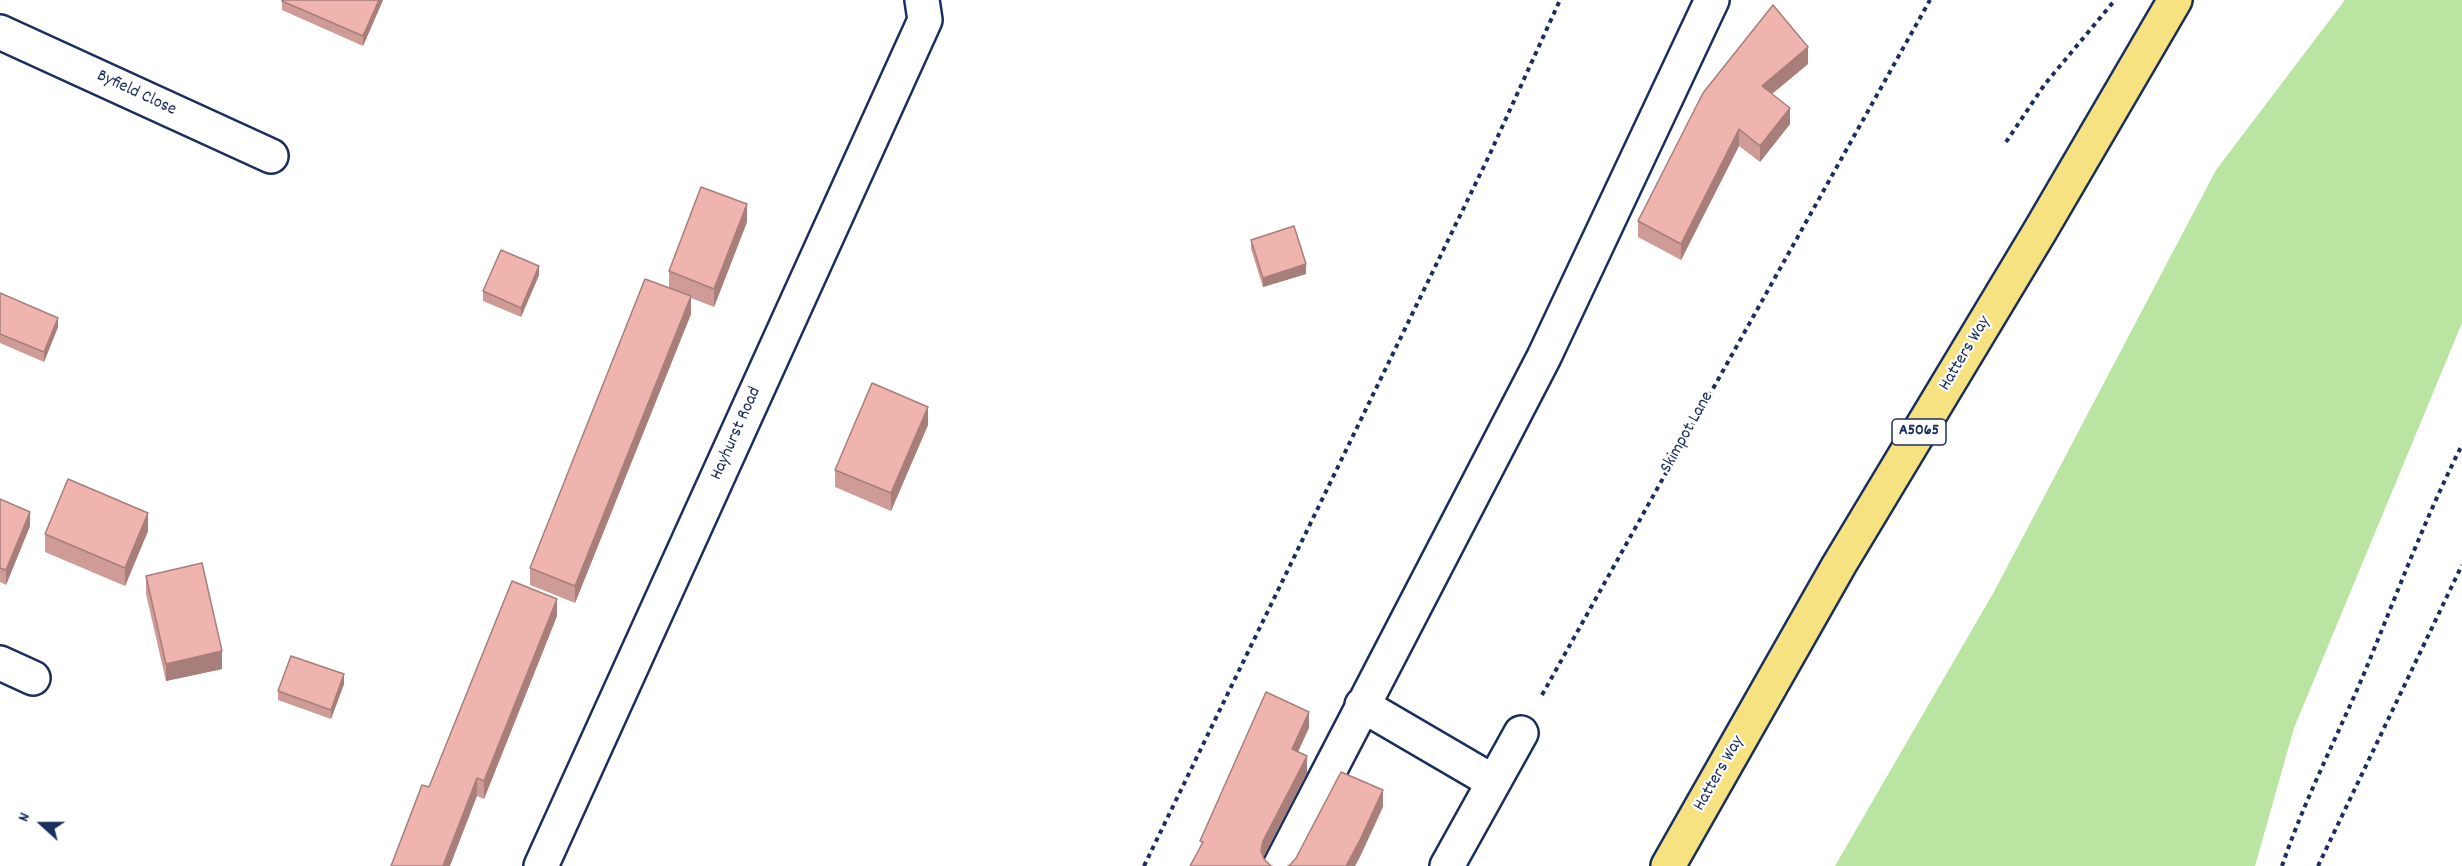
<!DOCTYPE html>
<html>
<head>
<meta charset="utf-8">
<style>
  body { margin:0 }
  #map { position:relative; width:2462px; height:866px; overflow:hidden; background:#fff; font-family:Dekko,sans-serif }
  canvas { display:block }
  .north { position:absolute; left:12px; top:794px; width:60px; height:60px; -webkit-text-stroke:4px #fff; paint-order:stroke; rotate:291deg; font-size:16px; font-weight:700; line-height:24px; text-align:center; color:#1b2f5e }
  .north::after { content:''; display:block; margin:auto; width:21px; height:27px; background:#1b2f5e; clip-path:polygon(50% 0,100% 100%,50% 72%,0 100%) }
</style>
</head>
<body>
<div id="map">
<canvas width="2462" height="866"></canvas>
<div class="north">N</div>
</div>
<script>
const g = document.querySelector('canvas').getContext('2d');
g.lineJoin = 'round';
function paint(path, color) {
  g.fillStyle = color;
  g.fill(path, 'evenodd');
}
function trace(path, color, width, dash) {
  g.strokeStyle = color;
  g.lineWidth = width;
  g.lineCap = dash ? 'butt' : 'round';
  g.setLineDash(dash || []);
  g.stroke(path);
}
function label(font, color, halo, rows, align = 'center') {
  g.font = font + ' Dekko,sans-serif';
  g.lineWidth = 4.5;
  g.setLineDash([]);
  g.textBaseline = 'middle';
  g.strokeStyle = halo;
  g.fillStyle = color;
  for (const [text, x, y, turn = 0] of rows) {
    g.save();
    g.translate(x, y);
    g.rotate((+turn || 0) * Math.PI / 180);
    g.textAlign = isNaN(turn) ? turn : align;
    if (halo) g.strokeText(text, 0, 0);
    g.fillText(text, 0, 0);
    g.restore();
  }
}
paint(new Path2D(`
  M 2345,0 L 2462,0 L 2462,323 L 2294,728 L 2255,866 L 1835,866 L 1995,590 L 2216,170 Z`), '#b9e4a1');
const minor = new Path2D(`
  M 0,32 L 271,156
  M 0,663 L 33,678
  M 1362,705 L 1492,781
  M 541,866 L 925,20 L 922,0
  M 1280,866 L 1544,357 L 1712,0
  M 1447,866 L 1521,733`);
const major = new Path2D(`
  M 1668,866 L 1839,565 L 2040,231 L 2175,0`);
trace(minor, '#1b2f5e', 38);
trace(major, '#1b2f5e', 38);
trace(new Path2D(`
  M 2006,142 L 2045,84 L 2115,0
  M 1542,695 L 1930,0
  M 1144,866 L 1488,158 L 1560,0
  M 2282,866 C 2304,801 2336,739 2363,676 C 2395,599 2424,520 2462,445
  M 2318,866 L 2462,565`), '#1b2f5e', 4, [4.5, 4.5]);
trace(minor, '#fff', 33);
trace(major, '#f7e281', 33);
paint(new Path2D(`
  M 383,0 L 363,46 L 282,10 L 282,1 Z
  M 1808,64 L 1772,94 L 1790,124 L 1760,162 L 1739,146 L 1681,260 L 1638,237 L 1638,221 L 1703,93 Z
  M 747,222 L 714,307 L 691,298 L 691,314 L 575,603 L 530,585 L 530,568 L 669,288 L 669,271 Z
  M 1251,240 L 1306,274 L 1263,287 L 1251,249 Z
  M 539,275 L 521,317 L 483,301 L 483,291 Z
  M 0,293 L 58,327 L 44,362 L 0,343 Z
  M 928,425 L 891,511 L 835,487 L 835,470 Z
  M 0,499 L 30,526 L 6,585 L 0,582 Z
  M 148,531 L 125,586 L 45,552 L 45,534 Z
  M 146,576 L 222,669 L 166,681 L 146,594 Z
  M 557,616 L 484,799 L 477,796 L 429,787 Z
  M 344,684 L 331,719 L 278,700 L 278,691 Z`), '#ce9b96');
paint(new Path2D(`
  M 379,0 L 383,0 L 363,46 L 363,36 Z
  M 1808,47 L 1808,64 L 1762,102 L 1762,86 Z
  M 1790,108 L 1790,124 L 1760,162 L 1760,146 Z
  M 1739,129 L 1739,146 L 1681,260 L 1681,244 Z
  M 747,204 L 747,222 L 714,307 L 714,289 Z
  M 1306,264 L 1306,274 L 1263,287 L 1263,278 Z
  M 539,266 L 539,275 L 521,317 L 521,308 Z
  M 691,296 L 691,314 L 575,603 L 575,586 Z
  M 58,318 L 58,327 L 44,362 L 44,352 Z
  M 928,407 L 928,425 L 891,511 L 891,493 Z
  M 30,512 L 30,526 L 6,585 L 6,570 Z
  M 148,513 L 148,531 L 125,586 L 125,568 Z
  M 557,599 L 557,616 L 484,799 L 484,781 Z
  M 222,651 L 222,669 L 166,681 L 166,664 Z
  M 344,674 L 344,684 L 331,719 L 331,710 Z
  M 1309,712 L 1309,728 L 1292,765 L 1292,749 Z
  M 1307,756 L 1307,773 L 1263,858 L 1261,851 L 1263,841 Z
  M 477,778 L 477,796 L 450,866 L 443,866 Z
  M 1383,790 L 1383,807 L 1360,857 L 1355,866 L 1346,866 Z`), '#a77e7a');
const building = new Path2D(`
  M 282,0 L 379,0 L 363,36 L 282,1 Z
  M 1773,5 L 1808,47 L 1762,86 L 1790,108 L 1760,146 L 1739,129 L 1681,244 L 1638,221 L 1703,93 Z
  M 701,187 L 747,204 L 714,289 L 669,271 Z
  M 1294,226 L 1306,264 L 1263,278 L 1251,240 Z
  M 501,250 L 539,266 L 521,308 L 483,291 Z
  M 645,279 L 691,296 L 575,586 L 530,568 Z
  M 0,293 L 58,318 L 44,352 L 0,334 Z
  M 872,383 L 928,407 L 891,493 L 835,470 Z
  M 68,479 L 148,513 L 125,568 L 45,534 Z
  M 0,499 L 30,512 L 6,570 L 0,568 Z
  M 202,563 L 222,651 L 166,664 L 146,576 Z
  M 512,581 L 557,599 L 484,781 L 477,778 L 443,866 L 391,866 L 422,785 L 429,787 Z
  M 291,656 L 344,674 L 331,710 L 278,691 Z
  M 1266,692 L 1309,712 L 1292,749 L 1307,756 L 1263,841 L 1261,851 L 1264,859 L 1271,866 L 1272,866 L 1190,866 L 1203,842 L 1200,841 Z
  M 1341,772 L 1383,790 L 1360,840 L 1346,866 L 1288,866 L 1290,865 L 1296,858 Z`);
paint(building, '#efb4ae');
trace(building, '#a77e7a', 1.5);
for (const [x, y, w] of [
  [1919,432,54]
]) {
  const box = new Path2D();
  box.roundRect(x - w / 2, y - 13, w, 26, 4.5);
  g.fillStyle = '#fff';
  g.fill(box);
  trace(box, '#1b2f5e', 1.5);
}
label('bold 16px', '#1b2f5e', null, [
  ["A5065",1919,432]
]);
label('18px', '#1b2f5e', '#fff', [
  ["Byfield Close",136,94,25],
  ["Hatters Way",1966,354,-59],
  ["Skimpot Lane",1688,433,-61],
  ["Hayhurst Road",737,434,-66],
  ["Hatters Way",1720,774,-60]
]);
</script>
</body>
</html>
